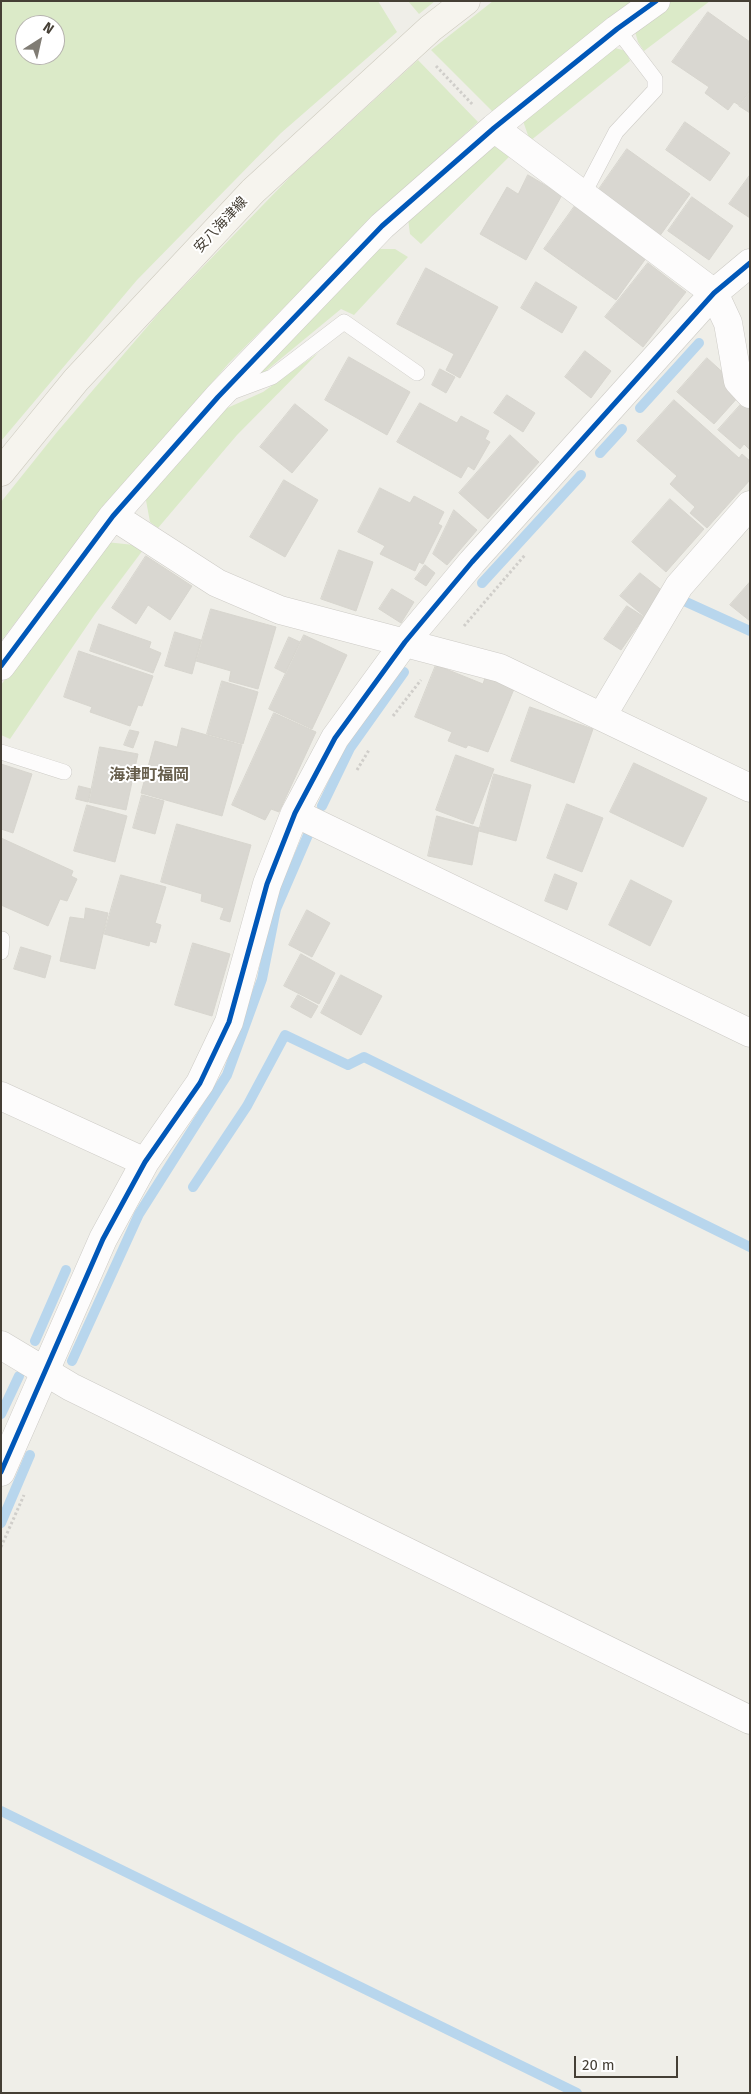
<!DOCTYPE html>
<html>
<head>
<meta charset="utf-8">
<style>
  body { margin:0 }
  #map { position:relative; width:751px; height:2094px; overflow:hidden; background:#efeee8; font-family:"Fira Sans",sans-serif }
  canvas { display:block }
  .frame { position:absolute; inset:0; border:2px solid #453f35; pointer-events:none }
  .north { position:absolute; left:15px; top:15px; width:50px; height:50px; box-sizing:border-box; background:#fff; border:1px solid #b5b2ae; border-radius:50%; rotate:35deg; font-size:14px; font-weight:700; line-height:20px; text-align:center; color:#453f35 }
  .north::after { content:''; display:block; margin:auto; width:18px; height:22px; background:#807c74; clip-path:polygon(50% 0,100% 100%,50% 72%,0 100%) }
  .scale { position:absolute; left:574px; top:2056px; width:104px; height:22px; box-sizing:border-box; border:2px solid #453f35; border-top:0; padding-left:6px; font-size:15px; line-height:18px; white-space:nowrap; color:#453f35; -webkit-text-stroke:4px #fff; paint-order:stroke }
</style>
</head>
<body>
<div id="map">
<canvas width="751" height="2094"></canvas>
<div class="frame"></div>
<div class="north">N</div>
<div class="scale">20 m</div>
</div>
<script>
const g = document.querySelector('canvas').getContext('2d');
g.lineJoin = 'round';
function paint(path, color) {
  g.fillStyle = color;
  g.fill(path, 'evenodd');
}
function trace(path, color, width, dash) {
  g.strokeStyle = color;
  g.lineWidth = width;
  g.lineCap = dash ? 'butt' : 'round';
  g.setLineDash(dash || []);
  g.stroke(path);
}
function label(font, color, halo, rows, align = 'center') {
  g.font = font + ' "Fira Sans","Noto Sans JP",sans-serif';
  g.lineWidth = 4;
  g.setLineDash([]);
  g.textBaseline = 'middle';
  g.strokeStyle = halo;
  g.fillStyle = color;
  for (const [text, x, y, turn = 0] of rows) {
    g.save();
    g.translate(x, y);
    g.rotate((+turn || 0) * Math.PI / 180);
    g.textAlign = isNaN(turn) ? turn : align;
    if (halo) g.strokeText(text, 0, 0);
    g.fillText(text, 0, 0);
    g.restore();
  }
}
paint(new Path2D(`
  M 1,1 L 378,1 L 397,32 L 281,133 L 137,280 L 1,441 ZM 25,25 L 55,25 L 55,55 L 25,55 Z
  M 408,1 L 435,1 L 419,14 Z
  M 493,1 L 636,1 L 494,113 L 431,50 Z
  M 672,1 L 710,1 L 644,51 L 638,42 L 634,28 Z
  M 608,46 L 626,51 L 630,61 L 530,141 L 522,118 Z
  M 418,60 L 478,122 L 374,217 L 229,363 L 104,508 L 1,641 L 1,502 L 57,432 L 165,306 L 292,175 Z
  M 489,146 L 504,147 L 514,152 L 421,244 L 410,234 L 408,219 Z
  M 376,249 L 395,249 L 408,257 L 354,315 L 341,309 L 261,375 L 251,376 Z
  M 318,353 L 237,435 L 158,528 L 150,522 L 145,495 L 216,413 L 263,392 Z
  M 106,542 L 134,545 L 143,550 L 95,614 L 10,739 L 1,735 L 1,685 L 62,598 Z`), '#dbeac8');
trace(new Path2D(`
  M 640,408 L 699,343
  M 600,453 L 622,429
  M 482,583 L 581,475
  M 684,601 L 750,631
  M 322,806 L 350,748 L 404,672
  M 193,1187 L 247,1106 L 285,1035 L 348,1065 L 364,1057 L 750,1247
  M 35,1341 L 66,1270
  M 72,1361 L 139,1214 L 227,1075 L 262,979 L 276,909 L 308,835
  M 1,1414 L 19,1376
  M 1,1523 L 30,1455
  M 1,1811 L 577,2093`), '#b8d6ed', 10);
const building = new Path2D(`
  M 708,12 L 750,42 L 750,90 L 739,105 L 734,102 L 728,110 L 705,93 L 709,87 L 672,62 Z
  M 750,91 L 750,113 L 739,106 Z
  M 685,122 L 730,153 L 710,181 L 666,150 Z
  M 627,149 L 690,194 L 659,237 L 597,192 Z
  M 528,175 L 562,195 L 526,260 L 480,234 L 507,187 L 518,194 Z
  M 750,175 L 750,218 L 729,204 Z
  M 692,197 L 733,226 L 709,260 L 668,231 Z
  M 577,203 L 649,254 L 616,300 L 544,249 Z
  M 648,263 L 686,292 L 643,347 L 605,317 Z
  M 426,268 L 498,307 L 460,378 L 446,370 L 454,354 L 397,324 Z
  M 536,282 L 577,307 L 562,333 L 521,308 Z
  M 585,351 L 611,371 L 591,398 L 565,377 Z
  M 349,357 L 410,392 L 387,435 L 325,400 Z
  M 707,358 L 729,378 L 740,395 L 714,424 L 677,392 Z
  M 440,369 L 455,377 L 446,393 L 432,385 Z
  M 507,395 L 535,413 L 523,432 L 494,413 Z
  M 674,400 L 739,458 L 742,454 L 750,461 L 750,480 L 707,528 L 690,513 L 695,507 L 670,484 L 677,476 L 637,441 Z
  M 743,402 L 750,408 L 750,450 L 744,444 L 740,449 L 718,430 Z
  M 420,403 L 457,423 L 461,416 L 489,431 L 485,439 L 490,442 L 474,470 L 468,466 L 461,478 L 397,442 Z
  M 295,404 L 328,430 L 292,473 L 260,447 Z
  M 510,435 L 539,462 L 488,519 L 459,493 Z
  M 284,480 L 318,500 L 285,557 L 250,537 Z
  M 380,488 L 410,503 L 414,496 L 444,512 L 438,524 L 442,526 L 423,564 L 419,562 L 415,571 L 380,554 L 385,546 L 358,532 Z
  M 670,499 L 704,529 L 666,572 L 632,542 Z
  M 454,510 L 477,530 L 447,565 L 433,554 Z
  M 339,550 L 373,562 L 356,611 L 321,599 Z
  M 146,556 L 192,586 L 170,620 L 148,605 L 136,624 L 112,608 Z
  M 425,565 L 435,573 L 426,586 L 415,579 Z
  M 640,573 L 664,592 L 644,616 L 620,596 Z
  M 750,582 L 750,621 L 730,605 Z
  M 392,589 L 414,602 L 401,623 L 379,609 Z
  M 627,606 L 644,617 L 621,650 L 604,639 Z
  M 211,609 L 276,627 L 258,689 L 229,681 L 231,671 L 196,661 Z
  M 99,624 L 151,642 L 149,648 L 161,653 L 153,673 L 90,651 Z
  M 175,632 L 201,640 L 192,674 L 165,666 Z
  M 304,635 L 347,655 L 312,729 L 269,709 Z
  M 289,637 L 300,642 L 285,673 L 275,668 Z
  M 79,651 L 153,676 L 142,706 L 138,705 L 130,726 L 90,712 L 92,707 L 64,697 Z
  M 436,665 L 483,684 L 485,678 L 514,689 L 488,752 L 468,745 L 466,748 L 448,741 L 452,732 L 415,717 Z
  M 222,681 L 258,692 L 243,744 L 207,734 Z
  M 530,707 L 593,729 L 574,783 L 511,761 Z
  M 274,713 L 316,732 L 279,812 L 271,809 L 265,820 L 232,805 Z
  M 182,728 L 242,745 L 222,816 L 141,793 L 155,741 L 177,747 Z
  M 130,730 L 139,732 L 133,748 L 124,745 Z
  M 100,747 L 138,754 L 126,810 L 89,802 Z
  M 456,755 L 494,769 L 473,824 L 436,810 Z
  M 634,763 L 707,798 L 683,847 L 610,812 Z
  M 1,764 L 32,774 L 13,833 L 1,829 Z
  M 494,774 L 531,785 L 516,841 L 479,831 Z
  M 79,786 L 91,789 L 88,802 L 76,799 Z
  M 142,795 L 164,801 L 155,834 L 133,828 Z
  M 567,804 L 603,818 L 582,872 L 547,858 Z
  M 87,805 L 127,816 L 115,862 L 74,851 Z
  M 437,816 L 479,828 L 472,865 L 428,856 Z
  M 177,824 L 251,845 L 230,922 L 220,919 L 224,908 L 201,901 L 202,894 L 161,882 Z
  M 1,838 L 73,871 L 71,876 L 77,879 L 67,901 L 60,899 L 48,926 L 1,905 Z
  M 555,874 L 577,883 L 567,910 L 545,901 Z
  M 121,875 L 166,887 L 155,923 L 161,925 L 156,943 L 150,941 L 149,946 L 104,934 Z
  M 631,880 L 672,901 L 650,946 L 609,925 Z
  M 86,908 L 108,913 L 95,969 L 60,961 L 70,917 L 84,919 Z
  M 307,910 L 330,923 L 312,957 L 289,945 Z
  M 193,943 L 230,954 L 212,1016 L 175,1005 Z
  M 21,947 L 51,956 L 45,978 L 14,969 Z
  M 301,954 L 335,973 L 319,1004 L 284,986 Z
  M 341,975 L 382,996 L 361,1035 L 321,1013 Z
  M 298,995 L 318,1006 L 311,1018 L 291,1007 Z`);
paint(building, '#d9d7d1');
trace(building, '#d7d5ce', 1);
const lane = new Path2D(`
  M 583,195 L 616,132 L 655,90 L 655,79 L 617,29
  M 229,393 L 272,377 L 344,322 L 417,373
  M 1,752 L 64,772
  M 1,952 L 2,939`);
const street = new Path2D(`
  M 494,128 L 714,293 L 728,323 L 738,381 L 750,394
  M 113,516 L 217,583 L 280,610 L 500,668 L 750,788
  M 1,666 L 113,516 L 218,397 L 382,226 L 494,128 L 617,29 L 656,1
  M 602,716 L 679,586 L 750,505
  M 295,813 L 750,1033
  M 1,1096 L 145,1162
  M 1,1345 L 71,1387 L 750,1720
  M 1,1472 L 103,1239 L 145,1162 L 200,1083 L 229,1022 L 267,884 L 295,813 L 335,738 L 405,642 L 472,562 L 714,293 L 750,263`);
const secondary = new Path2D(`
  M 1,472 L 76,380 L 253,191 L 431,28 L 466,1`);
trace(lane, '#cdcbc6', 16);
trace(street, '#cdcbc6', 29);
trace(secondary, '#cecbbf', 29);
trace(new Path2D(`
  M 436,66 L 473,105
  M 464,626 L 525,555
  M 393,716 L 421,680
  M 357,770 L 369,750
  M 1,1547 L 24,1495`), '#d0ceca', 3, [2.5, 2.5]);
trace(lane, '#fdfcfc', 15);
trace(street, '#fdfcfc', 28);
trace(secondary, '#f6f4ee', 28);
trace(new Path2D(`
  M 1,666 L 113,516 L 218,397 L 382,226 L 494,128 L 617,29 L 656,1
  M 1,1472 L 103,1239 L 145,1162 L 200,1083 L 229,1022 L 267,884 L 295,813 L 335,738 L 405,642 L 472,562 L 714,293 L 750,263`), '#0057b8', 5);
label('14px', '#453f35', '#fff', [
  ["安八海津線",221,225,-47]
]);
label('bold 16px', '#675e4c', '#fff', [
  ["海津町福岡",149,776]
]);
</script>
</body>
</html>
